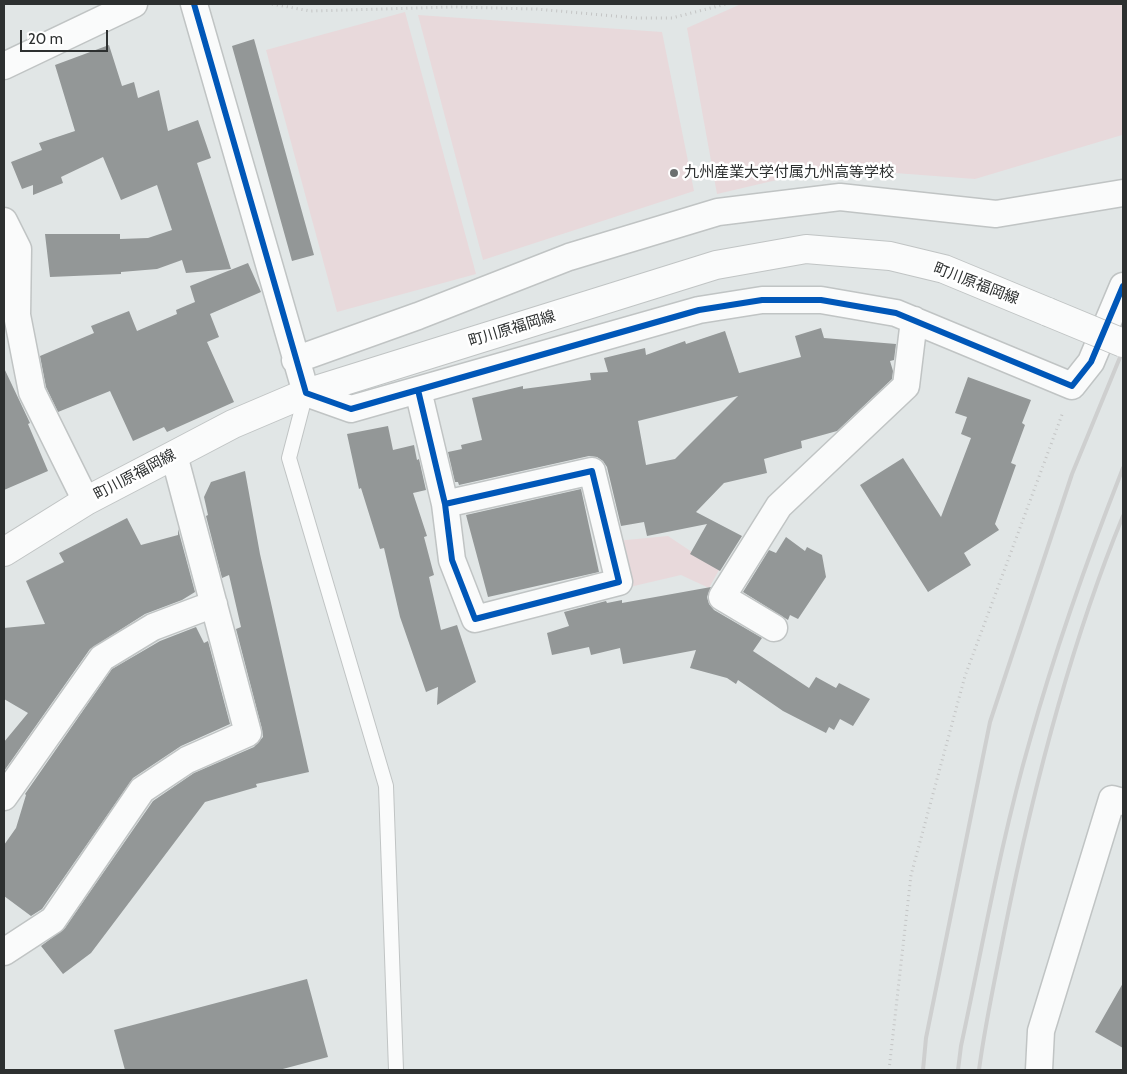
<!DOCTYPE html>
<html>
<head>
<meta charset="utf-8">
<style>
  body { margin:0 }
  #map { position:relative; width:1127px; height:1074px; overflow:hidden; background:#e1e6e6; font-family:Cabin,sans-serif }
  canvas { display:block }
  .frame { position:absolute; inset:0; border:5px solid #2d3030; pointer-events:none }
  .scale { position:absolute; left:20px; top:30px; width:88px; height:22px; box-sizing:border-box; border:2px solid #2d3030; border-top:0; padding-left:6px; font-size:15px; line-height:18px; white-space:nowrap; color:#2d3030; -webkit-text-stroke:4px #fff; paint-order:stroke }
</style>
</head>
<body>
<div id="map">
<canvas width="1127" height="1074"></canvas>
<div class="frame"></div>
<div class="scale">20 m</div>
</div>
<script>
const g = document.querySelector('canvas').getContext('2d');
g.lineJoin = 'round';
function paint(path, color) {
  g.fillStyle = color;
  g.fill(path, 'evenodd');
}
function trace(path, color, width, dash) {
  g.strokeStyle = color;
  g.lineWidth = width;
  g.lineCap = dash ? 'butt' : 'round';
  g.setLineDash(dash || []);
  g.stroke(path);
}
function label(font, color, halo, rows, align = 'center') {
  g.font = font + ' Cabin,"Noto Sans JP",sans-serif';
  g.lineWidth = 5;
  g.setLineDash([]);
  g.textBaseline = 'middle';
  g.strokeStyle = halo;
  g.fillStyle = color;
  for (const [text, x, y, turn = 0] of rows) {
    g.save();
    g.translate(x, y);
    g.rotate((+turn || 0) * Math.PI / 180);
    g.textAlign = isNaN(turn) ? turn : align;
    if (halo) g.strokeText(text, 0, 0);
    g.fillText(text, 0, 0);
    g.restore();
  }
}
paint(new Path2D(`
  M 741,4 L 1123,4 L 1123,132 L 1122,135 L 975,179 L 828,168 L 717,194 L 687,28 Z
  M 405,12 L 476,274 L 337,312 L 266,50 Z
  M 418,15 L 662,32 L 694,191 L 483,260 Z
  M 668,536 L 719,570 L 709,588 L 681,575 L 621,589 L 616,541 Z`), '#e8d9db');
paint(new Path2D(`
  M 254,39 L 314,255 L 292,261 L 232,46 Z
  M 109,45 L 122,86 L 134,82 L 138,98 L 159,90 L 168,131 L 198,120 L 211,158 L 197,163 L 231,269 L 186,273 L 182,260 L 157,269 L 121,272 L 121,274 L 50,277 L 45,234 L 120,234 L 120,239 L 148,238 L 172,230 L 157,185 L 121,200 L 103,157 L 61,177 L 63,183 L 33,195 L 33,185 L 22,189 L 11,162 L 42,150 L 39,143 L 75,131 L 55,65 Z
  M 248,263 L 261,292 L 210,314 L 219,337 L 207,342 L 234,402 L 167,432 L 164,427 L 133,441 L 110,391 L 58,412 L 46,387 L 40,356 L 94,333 L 91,326 L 129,311 L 137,331 L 177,314 L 176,310 L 195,302 L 190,286 Z
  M 821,328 L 824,338 L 896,344 L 894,360 L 890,361 L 893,371 L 892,379 L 837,431 L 801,441 L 802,448 L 764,459 L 767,473 L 724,483 L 696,512 L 742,536 L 720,571 L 690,554 L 707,524 L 647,536 L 644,522 L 621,526 L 607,467 L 603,461 L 597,457 L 589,456 L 459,485 L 458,482 L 455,482 L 448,452 L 462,449 L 461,445 L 482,440 L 472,398 L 523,386 L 523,389 L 591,380 L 590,373 L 608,372 L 604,358 L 645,348 L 646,355 L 685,341 L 686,344 L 725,331 L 739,373 L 801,357 L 795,336 ZM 738,396 L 675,459 L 646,465 L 638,421 Z
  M 4,368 L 30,423 L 28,424 L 48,471 L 4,490 Z
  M 968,377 L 1031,400 L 1022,423 L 1025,425 L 1011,463 L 1016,465 L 995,524 L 999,530 L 964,553 L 971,565 L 928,592 L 860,485 L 903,458 L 941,517 L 971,438 L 961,434 L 967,417 L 955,413 Z
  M 388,426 L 393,450 L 414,445 L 417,460 L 419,459 L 426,490 L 413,493 L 427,536 L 424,537 L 434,575 L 429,577 L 441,630 L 457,625 L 476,682 L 437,705 L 438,687 L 426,692 L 400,617 L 384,548 L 380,549 L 361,488 L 359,489 L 347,434 Z
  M 245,471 L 260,554 L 309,772 L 256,784 L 257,787 L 205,802 L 91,953 L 63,974 L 41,946 L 65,928 L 153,801 L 194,773 L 254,747 L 263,737 L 262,729 L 236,629 L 241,627 L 229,575 L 222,578 L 206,516 L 208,515 L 204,497 L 211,482 Z
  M 581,489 L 599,572 L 488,597 L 466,515 Z
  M 127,518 L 141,545 L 178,535 L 178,529 L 195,592 L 182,600 L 145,614 L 90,649 L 4,771 L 4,742 L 28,713 L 4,699 L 4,628 L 45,624 L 26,581 L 64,562 L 59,553 Z
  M 786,537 L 805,551 L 807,547 L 822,555 L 826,577 L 798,619 L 790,615 L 788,620 L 743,592 L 769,550 L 776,553 Z
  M 711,587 L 707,597 L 709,604 L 714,610 L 762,638 L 753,651 L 809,688 L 816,677 L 836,688 L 839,683 L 870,699 L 853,726 L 840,719 L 834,730 L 829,727 L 826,733 L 783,711 L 738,680 L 736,684 L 727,678 L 690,668 L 696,650 L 623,664 L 620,648 L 591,655 L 589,647 L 552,655 L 547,633 L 569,626 L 564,612 L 606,601 L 607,603 L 622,600 L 622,603 Z
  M 196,627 L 204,643 L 208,641 L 230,724 L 181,746 L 133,778 L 42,909 L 31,916 L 4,896 L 4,845 L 16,828 L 26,795 L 25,794 L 112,669 L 160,641 Z
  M 307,979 L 328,1057 L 279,1070 L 125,1070 L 114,1030 Z
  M 1123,983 L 1123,1048 L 1095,1032 Z`), '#939797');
const lane = new Path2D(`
  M 306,393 L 289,458 L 386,786 L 396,1070`);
const street = new Path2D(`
  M 194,4 L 306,393 L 351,409 L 699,310 L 762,300 L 821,300 L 896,313 L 1072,386 L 1091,362 L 1123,286
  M 4,66 L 134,4
  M 4,221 L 18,249 L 17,315 L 32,392 L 86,501
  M 295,360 L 418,316 L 569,257 L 718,212 L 840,197 L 996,214 L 1123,193
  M 418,390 L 445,504 L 452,560 L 475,619 L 619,582 L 592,471 L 445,504
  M 774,628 L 722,597 L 779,506 L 906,386 L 914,320
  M 4,797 L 102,658 L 153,627 L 214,604
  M 4,952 L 53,920 L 142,790 L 187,760 L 248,733 L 174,455
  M 1039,1070 L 1041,1031 L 1112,799 L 1123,802`);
const secondary = new Path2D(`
  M 4,552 L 86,501 L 174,455 L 233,424 L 306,393 L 716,265 L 806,249 L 890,256 L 944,269 L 1048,312`);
trace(lane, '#c0c4c4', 16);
trace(street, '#c0c4c4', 29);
trace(secondary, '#c0c4c4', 30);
trace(new Path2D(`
  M 272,4 L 310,11 L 454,7 L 536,9 L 636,18 L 672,18 L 726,4
  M 889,1070 L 911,875 L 965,676 L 1063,412`), '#c4c5c5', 3, [1, 4]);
trace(lane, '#fafbfb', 14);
trace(street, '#fafbfb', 26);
trace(secondary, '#fafbfb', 28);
trace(new Path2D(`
  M 923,1070 L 926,1038 L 990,722 L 1072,474 L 1123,350
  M 958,1070 L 961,1046 C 983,944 1001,840 1030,740 C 1056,647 1088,557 1123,468
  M 979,1070 C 985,1024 995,979 1004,933 C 1032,793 1069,647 1123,516`), '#cecfcf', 4);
const secondaryBridge = new Path2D(`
  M 1048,312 L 1123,343`);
trace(secondaryBridge, '#c0c4c4', 30, []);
trace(secondaryBridge, '#fafbfb', 28);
trace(new Path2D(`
  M 194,4 L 306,393 L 351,409 L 699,310 L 762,300 L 821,300 L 896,313 L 1072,386 L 1091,362 L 1123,286
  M 418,390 L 445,504 L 452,560 L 475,619 L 619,582 L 592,471 L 445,504`), '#0057b8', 6);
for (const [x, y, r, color] of [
  [674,173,5,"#6c7070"]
]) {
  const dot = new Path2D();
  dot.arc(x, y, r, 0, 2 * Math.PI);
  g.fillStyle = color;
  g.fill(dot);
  trace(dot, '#fff', 2);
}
label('15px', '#2d3030', '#fff', [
  ["九州産業大学付属九州高等学校",684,173]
], 'left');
label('15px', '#2d3030', '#fff', [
  ["町川原福岡線",976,284,21],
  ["町川原福岡線",512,329,-17],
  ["町川原福岡線",135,475,-28]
]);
</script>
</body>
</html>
